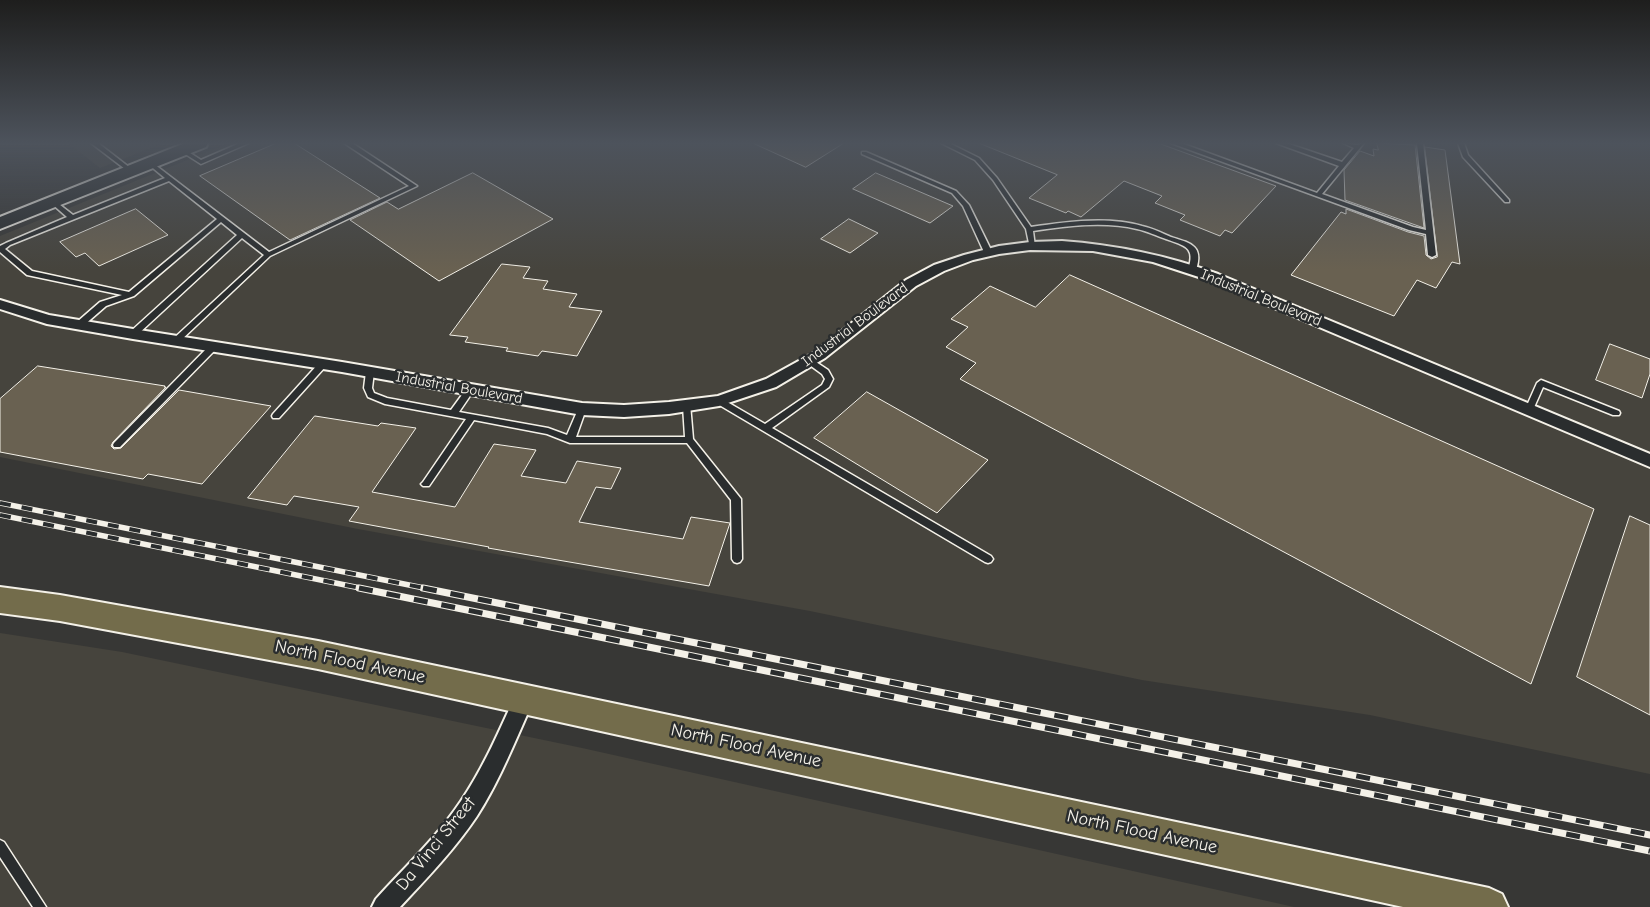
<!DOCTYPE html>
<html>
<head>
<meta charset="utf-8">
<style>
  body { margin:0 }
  canvas { display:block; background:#373735 }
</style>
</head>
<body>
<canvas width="1650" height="907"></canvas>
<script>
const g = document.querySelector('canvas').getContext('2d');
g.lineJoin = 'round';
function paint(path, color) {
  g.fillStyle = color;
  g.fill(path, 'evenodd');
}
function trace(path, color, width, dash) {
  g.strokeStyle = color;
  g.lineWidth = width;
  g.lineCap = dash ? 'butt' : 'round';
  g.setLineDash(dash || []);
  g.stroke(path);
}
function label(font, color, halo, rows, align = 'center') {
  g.font = font + ' "Comic Neue",sans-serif';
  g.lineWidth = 5;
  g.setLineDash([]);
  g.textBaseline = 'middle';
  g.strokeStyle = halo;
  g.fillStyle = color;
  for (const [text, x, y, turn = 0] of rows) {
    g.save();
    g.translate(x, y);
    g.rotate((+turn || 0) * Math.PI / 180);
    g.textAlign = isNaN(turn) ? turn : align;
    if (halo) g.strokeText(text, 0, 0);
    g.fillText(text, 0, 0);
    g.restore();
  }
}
paint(new Path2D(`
  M 68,143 L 163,143 L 100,168 Z
  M 229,143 L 1650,143 L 1650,774 L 1370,715 L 1142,680 L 810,611 L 358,529 L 0,457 L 0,236 Z
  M 0,633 L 122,652 L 582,748 L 1294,907 L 0,907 Z`), '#46443d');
const building = new Path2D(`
  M 277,143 L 294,143 L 380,198 L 290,240 L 200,176 Z
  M 753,143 L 844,143 L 806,167 Z
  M 979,143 L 1158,143 L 1276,186 L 1232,233 L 1225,230 L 1220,236 L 1180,220 L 1185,215 L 1155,203 L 1162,196 L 1124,181 L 1081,217 L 1068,211 L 1066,213 L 1029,198 L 1057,175 Z
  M 1377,143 L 1415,145 L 1424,228 L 1345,200 L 1344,170 L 1360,151 L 1374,156 L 1373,149 L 1378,150 Z
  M 1425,147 L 1445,150 L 1460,264 L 1452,262 L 1436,288 L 1417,280 L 1394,316 L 1291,275 L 1341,212 L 1346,214 L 1346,209 L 1408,232 L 1424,236 L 1426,255 L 1431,259 L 1437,257 Z
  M 473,173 L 553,219 L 439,281 L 350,220 L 387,202 L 398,209 Z
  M 876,173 L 953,206 L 930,223 L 853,189 Z
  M 136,209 L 168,235 L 99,266 L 85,253 L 76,257 L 60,242 Z
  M 849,219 L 878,233 L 850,253 L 821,239 Z
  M 502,264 L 530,267 L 523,278 L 548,281 L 543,289 L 577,294 L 569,307 L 602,311 L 577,356 L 542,351 L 538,356 L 506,351 L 508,348 L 465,342 L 468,337 L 450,335 Z
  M 1070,275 L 1594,509 L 1531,684 L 960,379 L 976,363 L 946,347 L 968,327 L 951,319 L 990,286 L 1035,307 Z
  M 1610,344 L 1650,359 L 1650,374 L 1642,398 L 1596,380 Z
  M 38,366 L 165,386 L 164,387 L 166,387 L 113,442 L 111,446 L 114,449 L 121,448 L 179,390 L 271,406 L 202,484 L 148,474 L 143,479 L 0,452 L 0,399 Z
  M 867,392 L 988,460 L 937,513 L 814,438 Z
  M 315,416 L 378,426 L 381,423 L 416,428 L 372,492 L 455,507 L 494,444 L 536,450 L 521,476 L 566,483 L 577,461 L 621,468 L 611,489 L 596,487 L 579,522 L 683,539 L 691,517 L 730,523 L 709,586 L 488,548 L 489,547 L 349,521 L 359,507 L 294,496 L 287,505 L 248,498 Z
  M 1630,516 L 1650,525 L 1650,715 L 1577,677 Z`);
paint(building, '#696151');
trace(building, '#f4f1e8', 1);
const lane = new Path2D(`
  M 91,143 L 98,143 L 134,171 L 129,172 Z
  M 240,143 L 249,143 L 201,164 L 179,150 L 184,149 L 201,160 Z
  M 344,143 L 352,143 L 417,186 L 270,256 L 179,342 L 173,342 L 172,340 L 264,255 L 242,238 L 136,336 L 130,336 L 129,334 L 130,332 L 237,235 L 221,222 L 134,296 L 106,306 L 83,326 L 77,326 L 76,324 L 77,322 L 100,302 L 122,295 L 27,275 L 0,252 L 0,246 L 6,243 L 67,217 L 51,203 L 51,201 L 55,201 L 73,215 L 165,178 L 148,164 L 148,162 L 150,161 L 269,252 L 409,186 ZM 169,181 L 217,219 L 129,292 L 32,271 L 5,249 L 10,245 Z
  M 941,143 L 949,143 L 979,158 L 997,178 L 1031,227 C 1066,222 1107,216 1142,226 C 1152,228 1162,233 1171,237 C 1191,243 1204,246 1196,270 L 1192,272 L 1188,270 C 1196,247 1185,246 1166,239 C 1157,236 1147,231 1137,229 C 1104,221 1066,226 1033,231 L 1035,247 L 1032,249 L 1030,248 L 1026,229 L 993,180 L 975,160 Z
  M 1171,143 L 1181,143 L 1317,193 L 1339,166 L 1276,143 L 1286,143 L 1342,162 L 1354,148 L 1343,143 L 1357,145 L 1364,143 L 1322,194 L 1413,227 L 1426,230 L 1417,143 L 1423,143 L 1436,255 L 1432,257 L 1428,255 L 1426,234 L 1409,230 Z
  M 1458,143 L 1464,143 L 1468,155 L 1509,200 L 1509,202 L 1505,202 L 1463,157 Z
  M 862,152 L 866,152 L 956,191 L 969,205 L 992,252 L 990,253 L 986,253 L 984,252 L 963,206 L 952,193 L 862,154 Z
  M 214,343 L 218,346 L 217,348 L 120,447 L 114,447 L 113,445 L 114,443 L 211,344 Z
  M 810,358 L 828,370 L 833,379 L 829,387 L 772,428 L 991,556 L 993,559 L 991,562 L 988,563 L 985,562 L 716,403 L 715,401 L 719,398 L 722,399 L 765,424 L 822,385 L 825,379 L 822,374 L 807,363 L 806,361 L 807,359 Z
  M 323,361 L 326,362 L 327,364 L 326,366 L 279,418 L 273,418 L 272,416 L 273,414 L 320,362 Z
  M 370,369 L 374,372 L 372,388 L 374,393 L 387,398 L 451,410 L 467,388 L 470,387 L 474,390 L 459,412 L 548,428 L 567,435 L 579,407 L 585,407 L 586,409 L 576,437 L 685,437 L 683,406 L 687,403 L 690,404 L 693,439 L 741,499 L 742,559 L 740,562 L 737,563 L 734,562 L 732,559 L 731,500 L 687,443 L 570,443 L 547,434 L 474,420 L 429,486 L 423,486 L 421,484 L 423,482 L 466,419 L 385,404 L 368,397 L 364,388 L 366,372 Z
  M 1541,380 L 1619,411 L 1620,413 L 1619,415 L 1613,415 L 1543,387 L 1532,412 L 1526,412 L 1525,410 L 1537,383 Z
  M 0,840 L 4,842 L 46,907 L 33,907 L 0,857 Z`);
const street = new Path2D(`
  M 1062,241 C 1116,245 1166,255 1218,274 L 1650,454 L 1650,467 L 1208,280 L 1153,262 L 1093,251 L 1030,250 L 999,254 L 973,260 L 944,271 L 916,286 L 825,358 L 776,387 L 719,406 L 669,414 L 624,417 L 582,415 L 342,372 L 133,339 L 47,324 L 0,309 L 0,300 L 49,315 L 133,329 L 342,362 L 582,403 L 624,405 L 669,402 L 718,396 L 766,379 L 815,352 L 906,280 L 934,265 L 964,255 L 999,246 L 1030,242 Z
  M 524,690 L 531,692 L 534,699 C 516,739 500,780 477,816 C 455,849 427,878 400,907 L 372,907 L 376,899 C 405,867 437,837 461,801 C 484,767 500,729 517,692 Z`);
const secondary = new Path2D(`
  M 185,143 L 208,143 L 206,147 L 0,229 L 0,217 Z`);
const primary = new Path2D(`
  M 0,587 L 60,595 L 318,641 L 1489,888 L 1502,894 L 1508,907 L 1403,907 L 318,669 L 60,621 L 0,613 Z`);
trace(lane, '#f4f1e8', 3);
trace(street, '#f4f1e8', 4);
trace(secondary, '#f4f1e8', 4);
trace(primary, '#f4f1e8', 4);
paint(lane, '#2a2d2e');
paint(street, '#2a2d2e');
paint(secondary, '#2a2d2e');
paint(primary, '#736c4b');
const railFar1 = new Path2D(`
  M 0,503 L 429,589
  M 0,515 L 365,589`);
const rail = new Path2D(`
  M 359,588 L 1650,851
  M 423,588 L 1650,835`);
trace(railFar1, '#f4f1e8', 5.5);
trace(rail, '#f4f1e8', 7);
trace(railFar1, '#2a2d2e', 4, [11]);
trace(rail, '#2a2d2e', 5, [14]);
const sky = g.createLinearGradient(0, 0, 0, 270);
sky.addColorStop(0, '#1e1e1d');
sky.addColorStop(0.53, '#4d535c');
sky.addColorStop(1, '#4d535c00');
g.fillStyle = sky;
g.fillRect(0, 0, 1650, 270);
label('15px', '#f4f1e8', '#2a2d2e', [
  ["Industrial Boulevard",1261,298,22],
  ["Industrial Boulevard",855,325,-37],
  ["Industrial Boulevard",459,388,10]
]);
label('18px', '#f4f1e8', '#2a2d2e', [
  ["North Flood Avenue",350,662,12],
  ["North Flood Avenue",746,746,12],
  ["North Flood Avenue",1142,832,12],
  ["Da Vinci Street",436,844,-51]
]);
</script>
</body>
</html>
